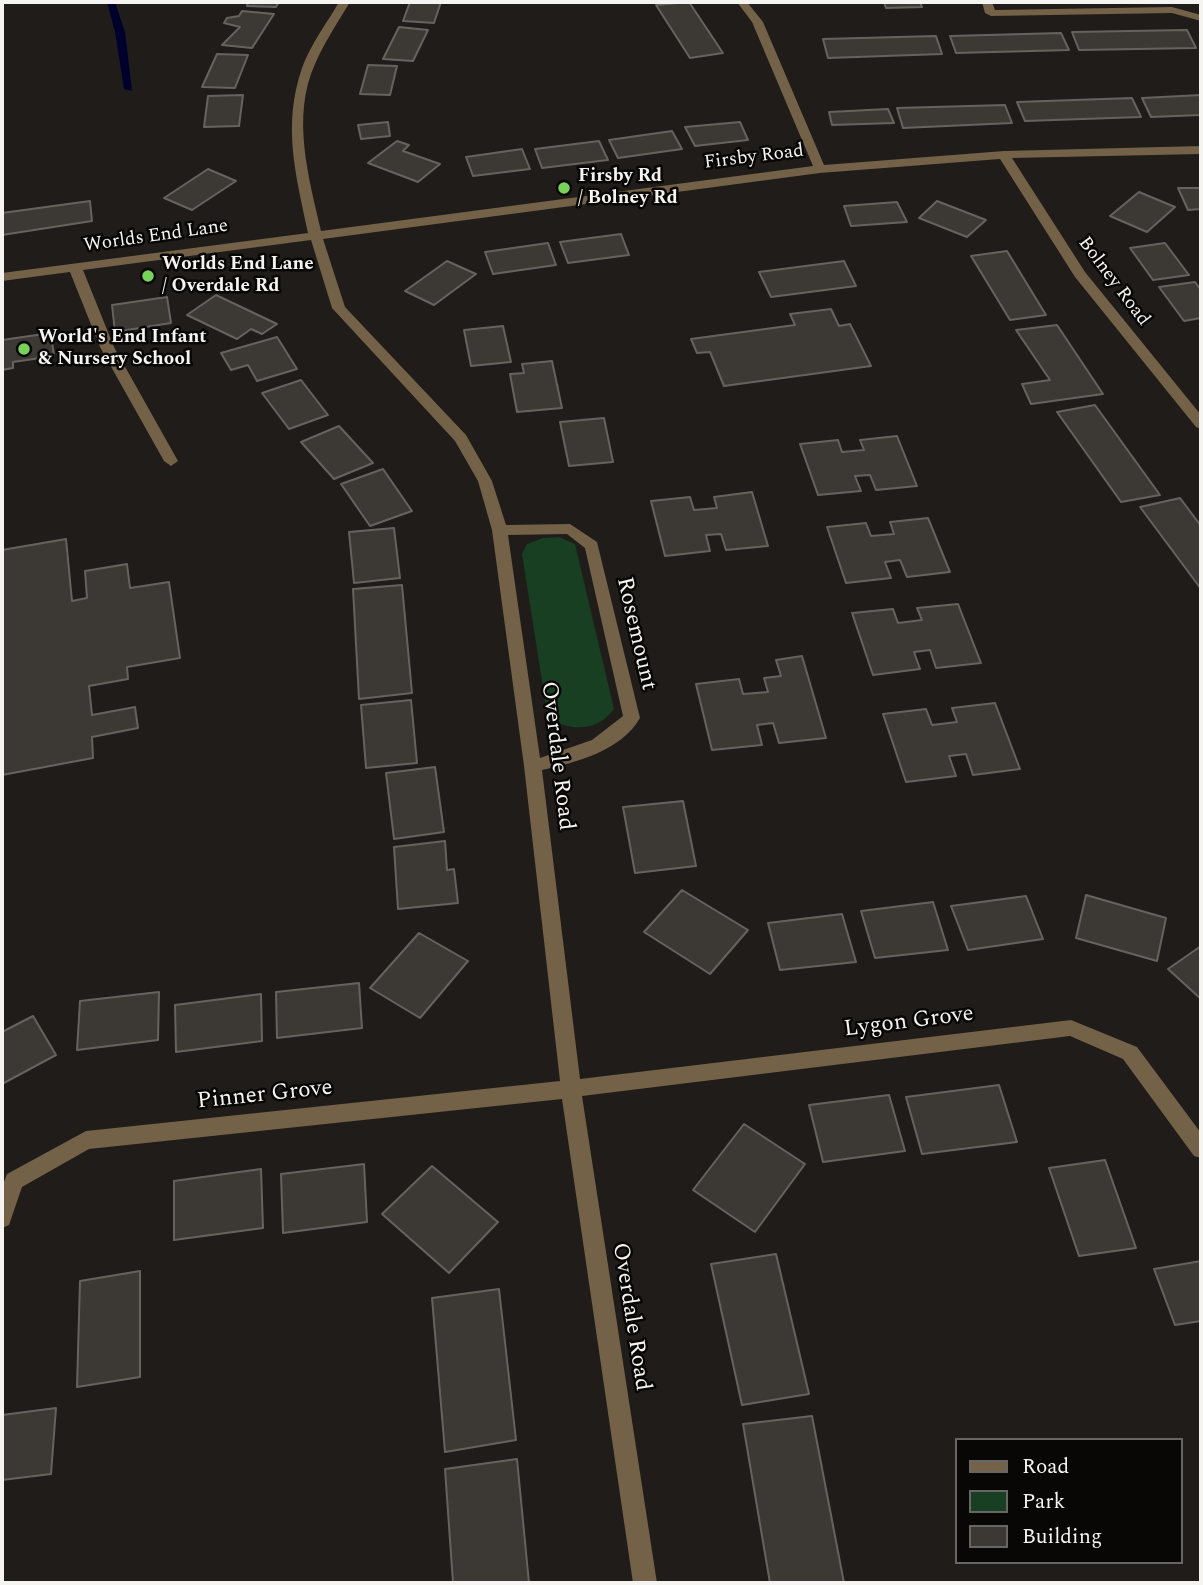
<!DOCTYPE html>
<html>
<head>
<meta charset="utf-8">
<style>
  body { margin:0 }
  #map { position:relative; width:1203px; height:1585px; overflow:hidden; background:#1f1c19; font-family:Spectral,serif }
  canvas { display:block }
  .frame { position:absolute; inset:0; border:4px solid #f6f4f1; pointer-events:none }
  .legend { position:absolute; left:955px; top:1438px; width:228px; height:126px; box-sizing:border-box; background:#080706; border:2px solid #676664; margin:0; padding:9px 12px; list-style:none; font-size:21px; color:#f6f4f1 }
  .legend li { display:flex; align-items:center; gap:14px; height:35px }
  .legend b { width:35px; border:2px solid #676664 }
</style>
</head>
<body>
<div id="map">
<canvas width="1203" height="1585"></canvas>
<div class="frame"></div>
<ul class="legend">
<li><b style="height:9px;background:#736148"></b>Road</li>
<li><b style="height:19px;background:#183f22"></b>Park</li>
<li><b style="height:19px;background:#3c3935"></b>Building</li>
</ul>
</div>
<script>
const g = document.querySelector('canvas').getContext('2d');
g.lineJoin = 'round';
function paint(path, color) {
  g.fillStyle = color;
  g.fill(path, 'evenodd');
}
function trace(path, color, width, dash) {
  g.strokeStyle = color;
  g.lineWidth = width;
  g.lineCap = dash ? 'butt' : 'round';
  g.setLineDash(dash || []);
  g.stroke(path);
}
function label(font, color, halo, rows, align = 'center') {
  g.font = font + ' Spectral,serif';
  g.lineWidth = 5;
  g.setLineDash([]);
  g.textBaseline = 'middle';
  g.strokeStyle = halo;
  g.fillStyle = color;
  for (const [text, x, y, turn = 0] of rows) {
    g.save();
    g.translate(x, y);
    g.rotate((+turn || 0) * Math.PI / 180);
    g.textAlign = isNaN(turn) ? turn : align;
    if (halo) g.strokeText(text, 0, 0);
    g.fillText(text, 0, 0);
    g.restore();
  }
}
paint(new Path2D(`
  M 559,537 L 575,544 L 614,709 C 597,732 572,731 548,719 L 522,554 L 527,544 L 543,538 Z`), '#183f22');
paint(new Path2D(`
  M 107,2 L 115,2 L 125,32 L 132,91 L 124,89 L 115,32 Z`), '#00002d');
const building = new Path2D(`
  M 248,2 L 279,2 L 276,7 L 247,6 Z
  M 410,2 L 441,2 L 434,23 L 403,21 Z
  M 689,2 L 723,53 L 690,58 L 656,5 Z
  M 884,2 L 920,2 L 922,7 L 886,8 Z
  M 242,11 L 274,14 L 252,48 L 222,45 L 240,27 L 224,23 L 227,18 L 239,16 Z
  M 399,27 L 428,30 L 413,61 L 383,59 Z
  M 1187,30 L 1196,48 L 1079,50 L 1072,32 Z
  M 1061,33 L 1069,50 L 956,53 L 950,36 Z
  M 936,36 L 942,54 L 828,58 L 823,39 Z
  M 217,54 L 248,55 L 235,88 L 202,87 Z
  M 368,65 L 397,66 L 390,95 L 360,94 Z
  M 243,95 L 239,126 L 204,127 L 208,96 Z
  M 1201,95 L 1201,115 L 1151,117 L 1142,98 Z
  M 1132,98 L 1141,117 L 1025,121 L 1017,102 Z
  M 1005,105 L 1012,123 L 903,128 L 897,108 Z
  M 888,109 L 894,123 L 832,125 L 829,112 Z
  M 388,122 L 390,136 L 361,139 L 358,125 Z
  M 740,122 L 748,140 L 695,146 L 685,127 Z
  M 672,131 L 682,149 L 618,158 L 609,140 Z
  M 397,141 L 409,145 L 403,151 L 440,164 L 418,182 L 368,163 Z
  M 599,141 L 608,160 L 542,168 L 535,149 Z
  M 522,149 L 530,169 L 473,176 L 466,157 Z
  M 208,169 L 236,181 L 192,210 L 164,198 Z
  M 1178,188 L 1201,188 L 1201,209 L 1188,210 Z
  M 1139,192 L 1175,207 L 1147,232 L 1110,216 Z
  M 90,201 L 92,221 L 2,235 L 2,213 Z
  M 937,201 L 986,220 L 967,237 L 919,218 Z
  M 897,202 L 907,222 L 851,226 L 844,206 Z
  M 621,234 L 629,255 L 568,263 L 560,242 Z
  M 548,243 L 556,265 L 493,274 L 485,252 Z
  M 1165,243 L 1189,275 L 1153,280 L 1130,248 Z
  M 1007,251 L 1046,315 L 1010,320 L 971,256 Z
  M 447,261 L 476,274 L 434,305 L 405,291 Z
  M 844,261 L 856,286 L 771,297 L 759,272 Z
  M 1195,282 L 1201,290 L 1201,318 L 1184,321 L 1159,287 Z
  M 216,295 L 277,324 L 262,334 L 251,329 L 237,339 L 187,315 Z
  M 167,297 L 171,323 L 115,332 L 112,305 Z
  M 831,309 L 839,326 L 850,324 L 871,366 L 724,386 L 710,352 L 697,353 L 691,339 L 795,325 L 790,314 Z
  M 1057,325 L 1103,394 L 1031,404 L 1022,384 L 1050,380 L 1016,330 Z
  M 503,326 L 511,362 L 471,366 L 464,330 Z
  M 51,333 L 54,356 L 13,362 L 13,368 L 2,370 L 2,340 Z
  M 277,337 L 297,369 L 257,381 L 248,365 L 231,370 L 221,353 Z
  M 552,361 L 562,408 L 517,412 L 510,374 L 524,373 L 522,364 Z
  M 301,380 L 328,415 L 289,429 L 262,393 Z
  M 1095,405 L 1160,495 L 1121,502 L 1057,412 Z
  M 604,418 L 613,462 L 569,466 L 560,422 Z
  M 339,426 L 373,463 L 334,479 L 301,442 Z
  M 897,436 L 917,486 L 876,490 L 870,475 L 855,476 L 861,491 L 818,495 L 800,444 L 838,440 L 842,452 L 864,450 L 860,440 Z
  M 383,469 L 412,511 L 370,526 L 341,484 Z
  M 752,492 L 768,546 L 726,550 L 721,534 L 706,535 L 710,551 L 665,556 L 651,501 L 690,497 L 694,510 L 717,508 L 714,497 Z
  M 1180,498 L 1201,526 L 1201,589 L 1140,507 Z
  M 928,518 L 950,572 L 907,577 L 900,560 L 885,562 L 891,578 L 846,583 L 827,527 L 866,523 L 871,536 L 894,534 L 890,522 Z
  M 394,528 L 400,578 L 354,583 L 349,532 Z
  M 66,539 L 72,601 L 87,598 L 85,571 L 127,564 L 130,588 L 169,582 L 180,658 L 127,667 L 128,679 L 89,686 L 92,715 L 135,707 L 138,728 L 92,737 L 93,758 L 2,775 L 2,550 Z
  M 402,585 L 412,693 L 359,699 L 353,589 Z
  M 958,604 L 981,663 L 936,668 L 930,650 L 914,652 L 920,669 L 873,675 L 852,613 L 893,609 L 898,623 L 922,620 L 917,608 Z
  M 802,656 L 826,738 L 779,743 L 773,723 L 757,725 L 762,745 L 712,750 L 696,684 L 739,679 L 743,694 L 768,692 L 764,678 L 781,676 L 776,660 Z
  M 411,700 L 417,763 L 366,768 L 361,705 Z
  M 995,703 L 1020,769 L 973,775 L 966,754 L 949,756 L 956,776 L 906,782 L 883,714 L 926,709 L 932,725 L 957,722 L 952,708 Z
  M 435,767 L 444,832 L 394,839 L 386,773 Z
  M 683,801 L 696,866 L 635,873 L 623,807 Z
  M 445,841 L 447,870 L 454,869 L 458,903 L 398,909 L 394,847 Z
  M 682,890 L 748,930 L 710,974 L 644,932 Z
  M 1086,895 L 1166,918 L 1157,961 L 1076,938 Z
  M 1026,896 L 1043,939 L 968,950 L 951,906 Z
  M 933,902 L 948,950 L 875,958 L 861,911 Z
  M 842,914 L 856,962 L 780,970 L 768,923 Z
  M 419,933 L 468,961 L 420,1018 L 370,988 Z
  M 1201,946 L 1201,999 L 1168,969 Z
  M 359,983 L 362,1028 L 277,1038 L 276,992 Z
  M 159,992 L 158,1040 L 77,1050 L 80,1001 Z
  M 261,994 L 262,1041 L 176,1052 L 175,1005 Z
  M 33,1016 L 56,1055 L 2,1084 L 2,1032 Z
  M 999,1085 L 1017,1142 L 922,1154 L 906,1097 Z
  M 889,1095 L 905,1151 L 823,1162 L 809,1105 Z
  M 744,1124 L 805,1164 L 755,1232 L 693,1190 Z
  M 1105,1160 L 1136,1248 L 1079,1256 L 1049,1168 Z
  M 364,1164 L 367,1222 L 283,1233 L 281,1174 Z
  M 432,1166 L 498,1222 L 449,1273 L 382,1214 Z
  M 261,1169 L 263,1228 L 174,1240 L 174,1181 Z
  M 776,1254 L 809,1394 L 742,1405 L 711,1264 Z
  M 1201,1261 L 1201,1321 L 1175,1325 L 1154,1269 Z
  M 140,1271 L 140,1377 L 77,1387 L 80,1281 Z
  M 499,1289 L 516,1440 L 445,1452 L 432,1298 Z
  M 56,1408 L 51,1474 L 2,1480 L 2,1415 Z
  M 812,1416 L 844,1583 L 770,1583 L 743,1424 Z
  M 517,1459 L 529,1583 L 453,1583 L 445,1469 Z`);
paint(building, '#3c3935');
trace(building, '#66635f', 2);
paint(new Path2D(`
  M 339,2 L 350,2 C 338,22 324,43 315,64 C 291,117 309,178 321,231 L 813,166 L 752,22 L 737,2 L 747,2 L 763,22 L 824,165 L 1004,151 L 1201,146 L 1201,154 L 1012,158 L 1085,272 L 1201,415 L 1201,429 L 1196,427 L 1075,277 L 1000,159 L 820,173 L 323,239 L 345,307 L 466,435 L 492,481 L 506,525 L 570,524 L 597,542 L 640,718 C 621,751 577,762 542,770 L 580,1079 L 1071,1020 L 1137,1047 L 1201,1133 L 1201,1158 L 1194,1156 L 1123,1059 L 1070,1036 L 582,1096 L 657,1583 L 633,1583 L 562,1099 L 89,1149 L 22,1187 L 9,1225 L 2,1228 L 2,1187 L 7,1174 L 86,1131 L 560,1081 L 524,766 L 492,530 L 478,481 L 455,441 L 332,308 L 311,240 L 83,270 L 114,347 L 178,461 L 171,466 L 164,461 L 100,347 L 70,272 L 2,281 L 2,273 L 308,233 C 296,176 282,126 302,68 C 310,45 327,23 339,2 ZM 567,534 L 585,548 L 623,716 L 592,740 L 540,758 L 508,535 Z
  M 982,2 L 992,2 L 995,10 L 1172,7 L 1201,15 L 1201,21 L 1172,13 L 991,16 L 985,13 Z`), '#736148');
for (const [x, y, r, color] of [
  [564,188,7,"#78d158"],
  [148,276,7,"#78d158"],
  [24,349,7,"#78d158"]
]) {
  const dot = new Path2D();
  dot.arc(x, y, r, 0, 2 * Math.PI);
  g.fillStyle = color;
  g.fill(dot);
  trace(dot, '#080706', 2.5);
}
label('19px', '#f6f4f1', '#080706', [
  ["Firsby Road",754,158,-7],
  ["Worlds End Lane",156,237,-8],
  ["Bolney Road",1113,282,53]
]);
label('bold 19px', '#f6f4f1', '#080706', [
  ["Firsby Rd",578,177],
  ["/ Bolney Rd",578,199],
  ["Worlds End Lane",162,265],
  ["/ Overdale Rd",162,287],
  ["World's End Infant",38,338],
  ["& Nursery School",38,360]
], 'left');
label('23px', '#f6f4f1', '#080706', [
  ["Rosemount",635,634,77],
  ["Overdale Road",556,756,83],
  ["Lygon Grove",909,1023,-7],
  ["Pinner Grove",265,1096,-6],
  ["Overdale Road",630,1317,81]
]);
</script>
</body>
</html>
